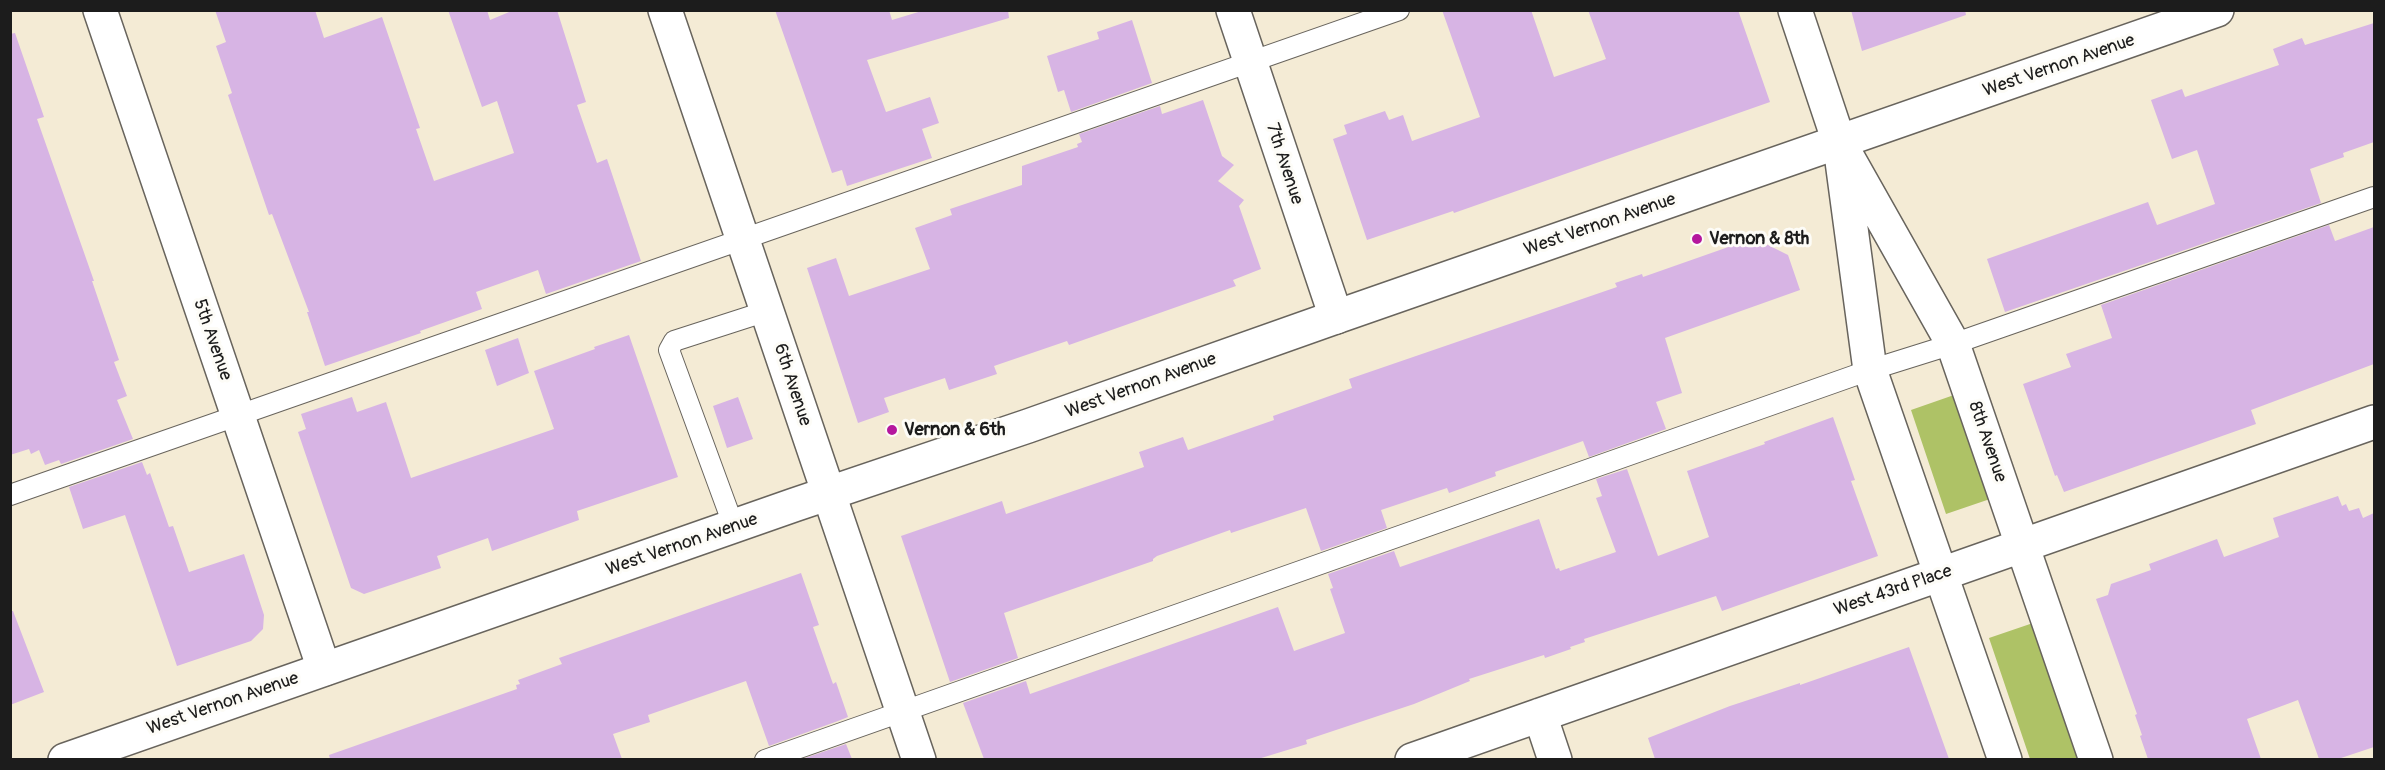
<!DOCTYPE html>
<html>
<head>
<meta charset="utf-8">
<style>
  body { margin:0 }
  #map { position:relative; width:2385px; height:770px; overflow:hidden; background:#f4ebd5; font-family:Pangolin,sans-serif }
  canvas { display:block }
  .frame { position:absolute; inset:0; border:12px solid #1c1c1c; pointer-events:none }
</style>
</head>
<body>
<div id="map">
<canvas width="2385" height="770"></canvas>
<div class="frame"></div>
</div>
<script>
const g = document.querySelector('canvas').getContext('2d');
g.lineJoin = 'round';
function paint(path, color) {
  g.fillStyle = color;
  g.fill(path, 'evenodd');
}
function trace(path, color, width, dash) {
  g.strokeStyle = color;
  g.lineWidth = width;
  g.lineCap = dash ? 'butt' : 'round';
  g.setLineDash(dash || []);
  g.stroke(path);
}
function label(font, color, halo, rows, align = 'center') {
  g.font = font + ' Pangolin,sans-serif';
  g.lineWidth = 6;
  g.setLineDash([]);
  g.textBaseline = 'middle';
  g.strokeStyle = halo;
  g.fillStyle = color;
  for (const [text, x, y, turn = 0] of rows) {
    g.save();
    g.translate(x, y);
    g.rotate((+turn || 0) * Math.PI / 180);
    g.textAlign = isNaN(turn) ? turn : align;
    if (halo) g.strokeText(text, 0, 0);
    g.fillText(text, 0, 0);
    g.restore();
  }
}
paint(new Path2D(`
  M 1954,395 L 1990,499 L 1946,514 L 1911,410 Z
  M 2033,623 L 2079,759 L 2030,759 L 1989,638 Z`), '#aec266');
paint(new Path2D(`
  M 215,10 L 315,10 L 324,38 L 382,17 L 420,128 L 416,129 L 434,181 L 514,153 L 497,101 L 482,107 L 448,10 L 487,10 L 490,20 L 514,10 L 557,10 L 586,102 L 577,105 L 597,163 L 607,159 L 641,261 L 546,294 L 538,270 L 476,292 L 482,309 L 420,331 L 421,333 L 325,366 L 307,312 L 309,312 L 272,214 L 269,215 L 228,95 L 232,93 L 216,46 L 226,42 Z
  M 775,10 L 889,10 L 892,20 L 925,10 L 1008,10 L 1009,18 L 867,60 L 886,112 L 930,97 L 939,123 L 922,129 L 932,158 L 847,186 L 842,170 L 832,173 Z
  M 1442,10 L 1531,10 L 1554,77 L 1606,59 L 1588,10 L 1738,10 L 1770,102 L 1454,213 L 1453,211 L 1367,240 L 1333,139 L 1347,134 L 1344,125 L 1385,111 L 1389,120 L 1403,115 L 1412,141 L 1480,117 Z
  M 1851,10 L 1965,10 L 1966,15 L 1862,51 Z
  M 1132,20 L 1152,83 L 1071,112 L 1064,90 L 1058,92 L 1047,56 L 1099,39 L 1097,32 Z
  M 2374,23 L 2374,142 L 2343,153 L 2344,157 L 2310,169 L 2321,203 L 2005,312 L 1987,259 L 2148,202 L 2157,225 L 2215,204 L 2197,150 L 2172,159 L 2151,100 L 2182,89 L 2185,97 L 2279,65 L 2273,49 L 2302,38 L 2305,45 Z
  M 15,33 L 44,117 L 37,119 L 94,281 L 92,281 L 119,360 L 114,362 L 127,396 L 117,400 L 133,439 L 61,464 L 59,460 L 45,465 L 39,450 L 31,454 L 29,449 L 10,455 L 10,34 Z
  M 1203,100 L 1222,156 L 1234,165 L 1218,181 L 1244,200 L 1239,206 L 1261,269 L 1233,280 L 1236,286 L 1069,345 L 1067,341 L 994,366 L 997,374 L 949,390 L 945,378 L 884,398 L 889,412 L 858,423 L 807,268 L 836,258 L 849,296 L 930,269 L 915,228 L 952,215 L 950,209 L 1022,185 L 1022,166 L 1078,147 L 1077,144 L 1082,142 L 1079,134 L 1160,106 L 1162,114 Z
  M 2329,225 L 2335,241 L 2374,227 L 2374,364 L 2251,410 L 2256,424 L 2064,492 L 2057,475 L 2055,476 L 2023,384 L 2071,367 L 2066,354 L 2112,338 L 2101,305 Z
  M 1754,238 L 1788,255 L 1800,290 L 1665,338 L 1682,393 L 1656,402 L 1666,429 L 1589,457 L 1583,441 L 1495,472 L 1496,476 L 1449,493 L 1447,488 L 1381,510 L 1387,528 L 1321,551 L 1306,508 L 1231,533 L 1230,530 L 1157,556 L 1153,559 L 1153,561 L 1004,613 L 1018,658 L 950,682 L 901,536 L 1002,501 L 1006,514 L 1144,467 L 1139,452 L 1183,437 L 1188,450 L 1274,420 L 1273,416 L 1352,388 L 1349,379 L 1617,287 L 1615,283 L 1642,274 L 1643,277 Z
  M 629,335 L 678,477 L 577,511 L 579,520 L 492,551 L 488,538 L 437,556 L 441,568 L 364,594 L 351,588 L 298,432 L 306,429 L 301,414 L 352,397 L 357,412 L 386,402 L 411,478 L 554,429 L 534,371 L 595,349 L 594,347 Z
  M 518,338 L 529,373 L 497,386 L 485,350 Z
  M 738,397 L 753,439 L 727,448 L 713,406 Z
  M 1833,417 L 1855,480 L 1851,481 L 1878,556 L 1722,611 L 1716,596 L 1584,639 L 1585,642 L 1570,647 L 1571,649 L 1545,658 L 1544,655 L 1469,679 L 1470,681 L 1414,704 L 1306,740 L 1307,744 L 1258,759 L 984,759 L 963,703 L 1026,681 L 1030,694 L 1278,607 L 1294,651 L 1345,633 L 1330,589 L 1333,588 L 1328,574 L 1394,551 L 1400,567 L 1539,519 L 1556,569 L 1559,568 L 1560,571 L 1616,552 L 1596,498 L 1602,496 L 1596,479 L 1627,469 L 1658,556 L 1709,537 L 1687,471 L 1765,444 L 1764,442 Z
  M 142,462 L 147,475 L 150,473 L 169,527 L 173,526 L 189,572 L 244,554 L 264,615 L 263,629 L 251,641 L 177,666 L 125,515 L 83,529 L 69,487 Z
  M 2338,496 L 2342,506 L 2346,504 L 2349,511 L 2359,508 L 2363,518 L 2374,513 L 2374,747 L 2338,759 L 2319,759 L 2298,700 L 2247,719 L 2261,759 L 2148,759 L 2140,736 L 2142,735 L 2135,715 L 2137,714 L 2096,599 L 2108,595 L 2111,584 L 2151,570 L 2149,564 L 2217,539 L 2224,557 L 2279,537 L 2273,518 Z
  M 801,573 L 819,625 L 813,627 L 833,684 L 836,682 L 848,717 L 838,721 L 769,746 L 746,681 L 648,715 L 650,722 L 613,734 L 622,759 L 330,759 L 329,755 L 517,689 L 516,685 L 520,684 L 518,680 L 562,664 L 559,658 Z
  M 10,611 L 13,611 L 44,692 L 10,705 Z
  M 1909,647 L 1949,759 L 1655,759 L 1648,738 L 1730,706 L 1800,683 L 1800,685 Z
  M 846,744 L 852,759 L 802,759 Z`), '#d7b4e4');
const service = new Path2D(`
  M 10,495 L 1399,10
  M 734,527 L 669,350 L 674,341 L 767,311
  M 765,760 L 1870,370 L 1953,344 L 2374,197`);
const minor = new Path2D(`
  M 100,10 L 324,669
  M 665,10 L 919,760
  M 1233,10 L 1336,317
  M 1795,10 L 1839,142
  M 1540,715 L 1555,760
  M 1412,760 L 2374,422`);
const tertiary = new Path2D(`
  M 1839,142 L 1953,344 L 2096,760
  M 1842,161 L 1870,370 L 2005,760`);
const secondary = new Path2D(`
  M 65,760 L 794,505 L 1028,426 L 1336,317 L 2217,10`);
trace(service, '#68645d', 22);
trace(minor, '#68645d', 36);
trace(tertiary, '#68645d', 36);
trace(secondary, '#68645d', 36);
trace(service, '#fff', 20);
trace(minor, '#fff', 33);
trace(tertiary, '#fff', 33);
trace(secondary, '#fff', 33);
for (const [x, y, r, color] of [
  [1697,239,6,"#b5179e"],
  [892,430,6,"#b5179e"]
]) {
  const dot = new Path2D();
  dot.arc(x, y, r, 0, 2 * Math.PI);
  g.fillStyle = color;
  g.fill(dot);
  trace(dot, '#fdfcf7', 2);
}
label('18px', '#1c1c1c', '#fdfcf7', [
  ["West Vernon Avenue",2059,66,-19],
  ["7th Avenue",1284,164,72],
  ["West Vernon Avenue",1600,225,-19],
  ["5th Avenue",212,340,71],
  ["6th Avenue",792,385,72],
  ["West Vernon Avenue",1141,386,-20],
  ["8th Avenue",1987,442,71],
  ["West Vernon Avenue",682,545,-19],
  ["West 43rd Place",1893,591,-19],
  ["West Vernon Avenue",223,704,-19]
]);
label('bold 18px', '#1c1c1c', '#fdfcf7', [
  ["Vernon & 8th",1709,239],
  ["Vernon & 6th",904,430]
], 'left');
</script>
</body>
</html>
